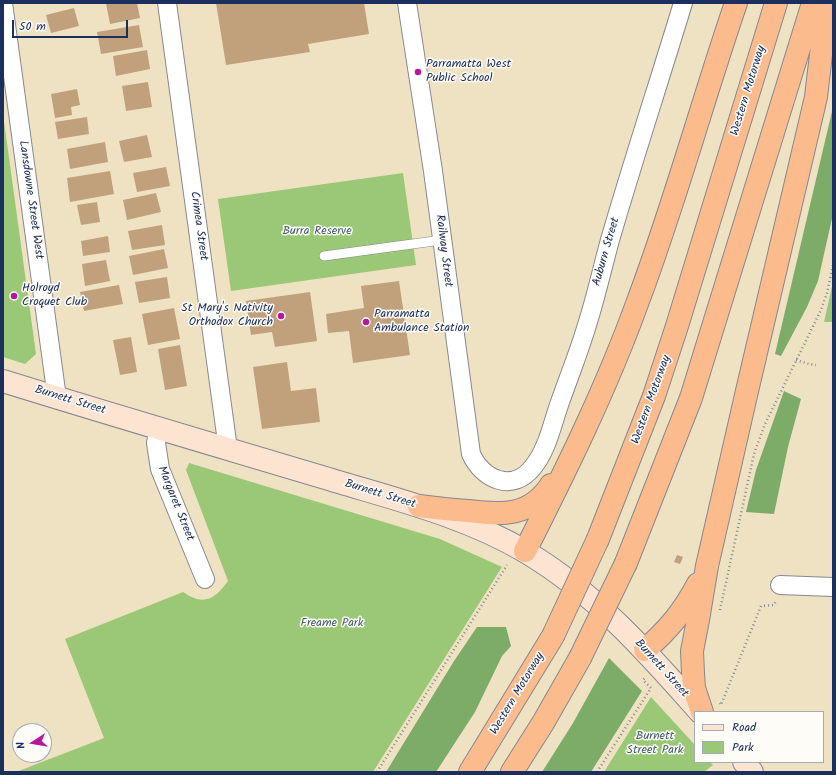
<!DOCTYPE html>
<html>
<head>
<meta charset="utf-8">
<style>
  body { margin:0 }
  #map { position:relative; width:836px; height:775px; overflow:hidden; background:#efe2c2; font-family:Kalam,sans-serif }
  canvas { display:block }
  .frame { position:absolute; inset:0; border:4px solid #1b2f5e; pointer-events:none }
  .legend { position:absolute; left:694px; top:711px; width:130px; height:52px; box-sizing:border-box; background:#fdfcf7; border:1px solid #a3aaba; margin:0; padding:5px 7px; list-style:none; font-size:12px; color:#1b2f5e }
  .legend li { display:flex; align-items:center; gap:8px; height:20px }
  .legend b { width:20px; border:1px solid #a3aaba }
  .north { position:absolute; left:12px; top:723px; width:40px; height:40px; box-sizing:border-box; background:#fdfcf7; border:1px solid #a3aaba; border-radius:50%; rotate:258deg; font-size:11px; font-weight:700; line-height:16px; text-align:center; color:#1b2f5e }
  .north::after { content:''; display:block; margin:auto; width:14px; height:18px; background:#b5179e; clip-path:polygon(50% 0,100% 100%,50% 72%,0 100%) }
  .scale { position:absolute; left:12px; top:20px; width:116px; height:18px; box-sizing:border-box; border:2px solid #1b2f5e; border-top:0; padding-left:5px; font-size:12px; line-height:14px; white-space:nowrap; color:#1b2f5e; -webkit-text-stroke:3px #fdfcf7; paint-order:stroke }
</style>
</head>
<body>
<div id="map">
<canvas width="836" height="775"></canvas>
<div class="frame"></div>
<ul class="legend">
<li><b style="height:5px;background:#fde4d1"></b>Road</li>
<li><b style="height:11px;background:#9bc876"></b>Park</li>
</ul>
<div class="north">N</div>
<div class="scale">50 m</div>
</div>
<script>
const g = document.querySelector('canvas').getContext('2d');
g.lineJoin = 'round';
function paint(path, color) {
  g.fillStyle = color;
  g.fill(path, 'evenodd');
}
function trace(path, color, width, dash) {
  g.strokeStyle = color;
  g.lineWidth = width;
  g.lineCap = dash ? 'butt' : 'round';
  g.setLineDash(dash || []);
  g.stroke(path);
}
function label(font, color, halo, rows, align = 'center') {
  g.font = font + ' Kalam,sans-serif';
  g.lineWidth = 3;
  g.setLineDash([]);
  g.textBaseline = 'middle';
  g.strokeStyle = halo;
  g.fillStyle = color;
  for (const [text, x, y, turn = 0] of rows) {
    g.save();
    g.translate(x, y);
    g.rotate((+turn || 0) * Math.PI / 180);
    g.textAlign = isNaN(turn) ? turn : align;
    if (halo) g.strokeText(text, 0, 0);
    g.fillText(text, 0, 0);
    g.restore();
  }
}
paint(new Path2D(`
  M 3,114 L 36,354 L 25,364 L 3,357 Z
  M 403,173 L 416,265 L 231,291 L 218,199 Z
  M 833,282 L 833,322 L 824,322 Z
  M 189,463 L 440,539 L 502,567 L 373,772 L 16,772 L 104,738 L 65,639 L 183,592 C 204,606 214,600 228,581 L 186,470 Z
  M 651,697 L 695,745 L 695,762 L 710,762 L 713,765 L 704,772 L 604,772 Z`), '#9bc876');
paint(new Path2D(`
  M 833,107 L 833,214 L 818,281 L 807,307 L 781,356 L 775,354 Z
  M 784,391 L 801,399 L 788,447 L 774,514 L 746,512 L 756,470 Z
  M 477,627 L 506,627 L 511,646 L 502,656 L 475,712 L 436,772 L 386,772 L 454,661 Z
  M 609,658 L 642,691 L 591,772 L 542,772 L 573,723 Z`), '#7cac67');
paint(new Path2D(`
  M 106,3 L 137,3 L 140,18 L 110,24 Z
  M 216,3 L 364,3 L 369,34 L 308,44 L 310,52 L 226,65 Z
  M 74,8 L 79,26 L 51,33 L 46,15 Z
  M 139,25 L 143,47 L 101,54 L 97,32 Z
  M 147,50 L 150,69 L 116,76 L 113,56 Z
  M 148,82 L 152,107 L 126,111 L 122,86 Z
  M 77,89 L 80,105 L 71,107 L 72,115 L 55,118 L 51,94 Z
  M 87,117 L 89,134 L 58,139 L 55,122 Z
  M 147,135 L 152,157 L 124,162 L 119,141 Z
  M 105,142 L 108,162 L 70,169 L 67,149 Z
  M 166,167 L 170,186 L 137,192 L 133,173 Z
  M 110,171 L 114,194 L 70,202 L 67,178 Z
  M 156,193 L 161,212 L 127,220 L 123,200 Z
  M 97,202 L 100,222 L 81,225 L 77,205 Z
  M 162,225 L 165,245 L 132,250 L 128,231 Z
  M 108,236 L 110,252 L 83,256 L 81,241 Z
  M 164,249 L 168,268 L 133,275 L 129,256 Z
  M 106,260 L 110,281 L 85,286 L 82,264 Z
  M 167,277 L 170,298 L 139,303 L 135,282 Z
  M 399,281 L 410,355 L 353,363 L 349,331 L 328,333 L 326,314 L 364,308 L 361,286 Z
  M 119,285 L 123,304 L 84,311 L 80,292 Z
  M 310,292 L 317,341 L 275,347 L 272,332 L 251,335 L 246,301 Z
  M 174,308 L 180,339 L 148,345 L 142,314 Z
  M 131,337 L 137,372 L 120,375 L 113,340 Z
  M 180,345 L 187,386 L 165,390 L 158,349 Z
  M 287,362 L 291,391 L 316,388 L 320,422 L 262,429 L 253,367 Z
  M 677,555 L 683,557 L 680,564 L 674,562 Z`), '#c1a07c');
const lane = new Path2D(`
  M 324,256 L 442,240`);
const street = new Path2D(`
  M 3,3 L 57,398
  M 167,3 L 228,449
  M 407,3 L 433,171 L 471,454 C 483,480 513,493 533,467 C 547,450 552,425 559,405 C 568,379 579,352 587,325 C 596,297 602,269 610,240 C 633,161 659,82 683,3
  M 159,427 L 156,443 L 160,469 L 205,579
  M 780,585 L 833,587`);
const secondary = new Path2D(`
  M 3,381 C 109,414 215,445 322,477 C 390,498 464,515 526,552 C 595,593 647,652 700,712
  M 744,762 L 752,772`);
const highway = new Path2D(`
  M 419,506 C 435,508 452,510 468,511 C 502,515 530,517 551,485
  M 598,539 L 654,396 L 677,326 L 776,3
  M 525,551 C 566,470 607,387 638,301 C 675,203 702,102 736,3
  M 626,563 L 691,398 L 813,3
  M 645,650 C 669,629 683,612 698,584
  M 702,712 L 694,688 L 693,673 L 692,651 L 698,620 L 707,566 L 747,391 L 816,97 L 827,3
  M 470,772 L 553,636
  M 512,772 L 543,723 L 580,658`);
trace(lane, '#858890', 10);
trace(street, '#858890', 20);
trace(secondary, '#858890', 24);
trace(highway, '#858890', 24);
trace(new Path2D(`
  M 796,360 L 809,364 L 816,365
  M 720,610 L 754,454 L 765,424 L 821,310 L 827,293 L 833,265
  M 720,703 L 721,705 L 761,606 L 774,605 L 776,601
  M 377,772 L 507,565
  M 597,772 L 651,688 L 643,680 L 646,677`), '#858890', 2.5, [1, 3]);
trace(lane, '#fff', 9);
trace(street, '#fff', 18);
trace(secondary, '#fde4d1', 22);
trace(highway, '#fbbb8c', 22);
const highwayBridge = new Path2D(`
  M 553,636 L 598,539
  M 580,658 L 626,563`);
trace(highwayBridge, '#858890', 24, []);
trace(highwayBridge, '#fbbb8c', 22);
for (const [x, y, r, color] of [
  [418,72,4,"#b5179e"],
  [14,296,4,"#b5179e"],
  [281,316,4,"#b5179e"],
  [366,322,4,"#b5179e"]
]) {
  const dot = new Path2D();
  dot.arc(x, y, r, 0, 2 * Math.PI);
  g.fillStyle = color;
  g.fill(dot);
  trace(dot, '#fdfcf7', 1.5);
}
label('12px', '#1b2f5e', '#fdfcf7', [
  ["Parramatta West",426,65],
  ["Public School",426,79],
  ["Holroyd",22,289],
  ["Croquet Club",22,303],
  ["St Mary's Nativity",273,309,"right"],
  ["Orthodox Church",273,323,"right"],
  ["Parramatta",374,315],
  ["Ambulance Station",374,329]
], 'left');
label('12px', '#1b2f5e', '#fdfcf7', [
  ["Western Motorway",749,91,-73],
  ["Lansdowne Street West",30,200,82],
  ["Crimea Street",198,226,82],
  ["Railway Street",443,251,83],
  ["Auburn Street",607,252,-74],
  ["Western Motorway",652,400,-70],
  ["Burnett Street",70,401,17],
  ["Burnett Street",380,495,17],
  ["Margaret Street",175,504,68],
  ["Burnett Street",661,669,48],
  ["Western Motorway",518,694,-59]
]);
label('12px', '#415d65', '#fdfcf7', [
  ["Burra Reserve",317,232],
  ["Freame Park",332,624],
  ["Burnett",655,737],
  ["Street Park",655,751]
]);
</script>
</body>
</html>
